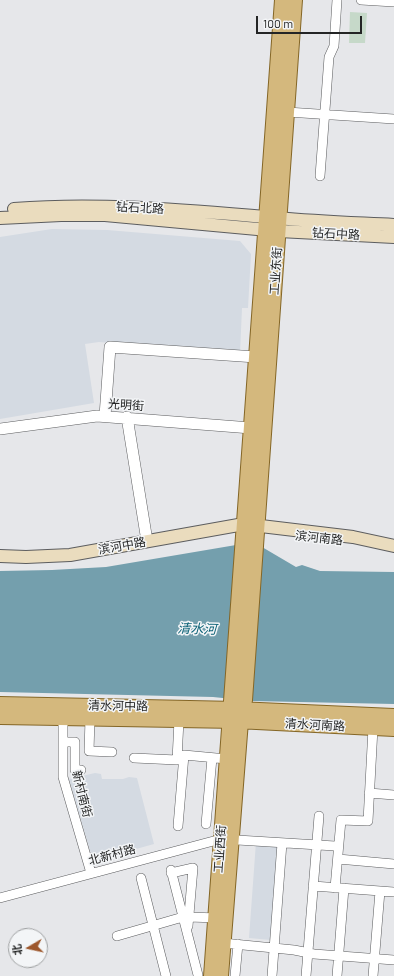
<!DOCTYPE html>
<html>
<head>
<meta charset="utf-8">
<style>
  body { margin:0 }
  #map { position:relative; width:394px; height:976px; overflow:hidden; background:#e6e7ea; font-family:Barlow,"Noto Sans SC",sans-serif }
  canvas { display:block }
  .north { position:absolute; left:8px; top:928px; width:40px; height:40px; box-sizing:border-box; background:#f3f5f7; border:1px solid #a0a2a3; border-radius:50%; rotate:261deg; font-size:11px; font-weight:700; line-height:16px; text-align:center; color:#242525 }
  .north::after { content:''; display:block; margin:auto; width:14px; height:18px; background:#9d572c; clip-path:polygon(50% 0,100% 100%,50% 72%,0 100%) }
  .scale { position:absolute; left:256px; top:16px; width:106px; height:18px; box-sizing:border-box; border:2px solid #242525; border-top:0; padding-left:5px; font-size:12px; line-height:14px; white-space:nowrap; color:#242525; -webkit-text-stroke:3px #f3f5f7; paint-order:stroke }
</style>
</head>
<body>
<div id="map">
<canvas width="394" height="976"></canvas>
<div class="north">北</div>
<div class="scale">100 m</div>
</div>
<script>
const g = document.querySelector('canvas').getContext('2d');
g.lineJoin = 'round';
function paint(path, color) {
  g.fillStyle = color;
  g.fill(path, 'evenodd');
}
function trace(path, color, width, dash) {
  g.strokeStyle = color;
  g.lineWidth = width;
  g.lineCap = dash ? 'butt' : 'round';
  g.setLineDash(dash || []);
  g.stroke(path);
}
function label(font, color, halo, rows, align = 'center') {
  g.font = font + ' Barlow,"Noto Sans SC",sans-serif';
  g.lineWidth = 3;
  g.setLineDash([]);
  g.textBaseline = 'middle';
  g.strokeStyle = halo;
  g.fillStyle = color;
  for (const [text, x, y, turn = 0] of rows) {
    g.save();
    g.translate(x, y);
    g.rotate((+turn || 0) * Math.PI / 180);
    g.textAlign = isNaN(turn) ? turn : align;
    if (halo) g.strokeText(text, 0, 0);
    g.fillText(text, 0, 0);
    g.restore();
  }
}
paint(new Path2D(`
  M 52,229 L 107,230 L 240,241 L 251,254 L 248,308 L 242,308 L 240,353 L 99,342 L 85,344 L 94,403 L 0,419 L 0,237 Z
  M 95,773 L 101,774 L 102,779 L 123,779 L 129,777 L 137,778 L 154,844 L 93,861 L 69,779 Z
  M 256,842 L 279,844 L 271,940 L 249,938 Z`), '#d4dae2');
paint(new Path2D(`
  M 350,12 L 367,13 L 365,43 L 349,43 Z`), '#c6d9c9');
paint(new Path2D(`
  M 236,545 L 262,547 L 296,567 L 302,565 L 320,571 L 394,572 L 394,704 L 252,701 L 213,697 L 0,692 L 0,571 L 52,570 L 106,567 Z`), '#749fad');
const minor = new Path2D(`
  M 361,0 L 394,2
  M 287,112 L 394,119
  M 320,176 L 329,57 L 334,46 L 337,0
  M 63,718 L 63,777 L 91,873
  M 90,719 L 89,751 L 112,752
  M 63,742 L 75,742 L 75,770 L 81,770
  M 134,758 L 177,760 L 179,720
  M 369,793 L 394,795
  M 206,824 L 212,758
  M 178,826 L 184,755 L 227,759
  M 338,859 L 394,864
  M 171,870 L 198,975
  M 171,873 L 193,868 L 188,926
  M 141,878 L 166,976
  M 313,886 L 394,892
  M 335,888 L 341,820 L 368,821 L 373,728
  M 0,898 L 221,839 L 335,846
  M 188,917 L 219,918
  M 117,936 L 183,917
  M 223,943 L 294,950 L 314,954 L 394,960
  M 235,976 L 238,944
  M 272,976 L 282,843
  M 306,976 L 319,816
  M 337,976 L 344,888
  M 373,976 L 380,891`);
const tertiary = new Path2D(`
  M 105,416 L 110,347 L 256,357
  M 127,417 L 147,541
  M 0,429 L 97,416 L 251,428`);
const secondary = new Path2D(`
  M 14,209 C 102,202 191,211 278,218 C 317,222 356,223 394,225
  M 0,218 L 61,215 L 105,215 L 279,231 L 394,237
  M 0,556 L 26,557 L 70,555 L 244,524 L 353,537 L 394,546`);
const primary = new Path2D(`
  M 0,704 L 237,709 L 394,716
  M 0,717 L 237,721 L 394,729
  M 211,976 L 282,0
  M 221,976 L 241,721 L 245,700 L 295,0`);
trace(minor, '#5c5d5f', 10);
trace(tertiary, '#5c5d5f', 12);
trace(secondary, '#5c5d5f', 14);
trace(primary, '#846626', 16);
trace(minor, '#fff', 9);
trace(tertiary, '#fff', 11);
trace(secondary, '#eadcbe', 12);
trace(primary, '#d4b87d', 14);
label('12px', '#242525', '#f3f5f7', [
  ["钻石北路",140,208,3],
  ["钻石中路",336,234,3],
  ["工业东街",276,271,-86],
  ["光明街",126,405,4],
  ["滨河南路",319,538,6],
  ["滨河中路",122,546,-10],
  ["清水河中路",118,706,1],
  ["清水河南路",315,725,3],
  ["新村南街",82,794,76],
  ["工业西街",220,849,-86],
  ["北新村路",112,855,-15]
]);
label('italic 13px', '#0b6176', '#f3f5f7', [
  ["清水河",197,629,2]
]);
</script>
</body>
</html>
